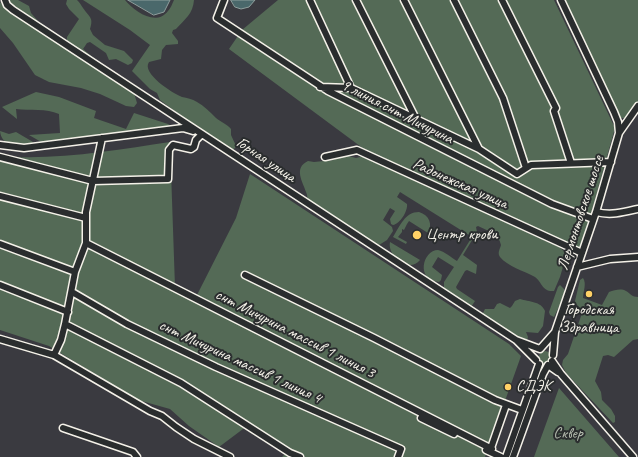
<!DOCTYPE html>
<html>
<head>
<meta charset="utf-8">
<style>
  body { margin:0 }
  canvas { display:block; background:#3a3a40 }
</style>
</head>
<body>
<canvas width="638" height="457"></canvas>
<script>
const g = document.querySelector('canvas').getContext('2d');
g.lineJoin = 'round';
function paint(path, color) {
  g.fillStyle = color;
  g.fill(path, 'evenodd');
}
function trace(path, color, width, dash) {
  g.strokeStyle = color;
  g.lineWidth = width;
  g.lineCap = dash ? 'butt' : 'round';
  g.setLineDash(dash || []);
  g.stroke(path);
}
function label(font, color, halo, rows, align = 'center') {
  g.font = font + ' Caveat,sans-serif';
  g.lineWidth = 4;
  g.setLineDash([]);
  g.textBaseline = 'middle';
  g.strokeStyle = halo;
  g.fillStyle = color;
  for (const [text, x, y, turn = 0] of rows) {
    g.save();
    g.translate(x, y);
    g.rotate((+turn || 0) * Math.PI / 180);
    g.textAlign = isNaN(turn) ? turn : align;
    if (halo) g.strokeText(text, 0, 0);
    g.fillText(text, 0, 0);
    g.restore();
  }
}
paint(new Path2D(`
  M 8,0 L 18,0 L 29,6 L 31,13 L 38,21 L 36,23 L 12,8 Z
  M 67,0 L 77,0 C 80,3 81,5 83,8 C 89,17 94,17 90,29 L 93,35 L 105,45 L 124,51 L 133,60 L 132,63 L 128,65 L 116,59 L 109,60 L 106,53 L 90,42 L 87,43 L 83,49 L 96,60 L 96,61 L 80,52 L 67,41 L 67,37 L 79,19 L 69,9 L 66,4 Z
  M 83,0 L 125,0 C 134,11 156,27 168,11 C 171,8 172,4 174,0 L 194,0 C 193,14 185,19 176,29 L 173,30 L 172,33 L 178,41 L 178,44 L 166,45 L 162,50 L 161,59 L 149,62 C 141,73 172,93 182,97 C 187,98 192,99 197,102 C 204,106 210,112 216,118 C 221,122 227,124 231,129 L 231,135 L 236,146 L 235,148 L 232,150 L 227,147 L 195,126 L 160,100 L 157,93 L 150,89 L 132,71 L 150,45 L 130,30 Z
  M 278,0 L 554,0 L 615,128 L 581,249 L 364,149 L 229,49 L 242,30 Z
  M 563,0 L 638,0 L 638,102 L 626,118 L 620,118 Z
  M 0,2 L 9,12 L 23,20 L 134,93 L 137,103 L 134,107 L 126,106 L 100,94 L 81,88 L 49,82 L 35,75 L 13,43 L 0,28 Z
  M 36,92 L 59,97 L 96,111 L 94,118 L 126,129 L 134,113 L 168,124 L 171,126 L 43,143 L 29,135 L 60,133 L 59,114 C 46,108 31,111 16,109 L 17,119 L 2,107 Z
  M 0,131 L 9,134 L 16,132 L 33,142 L 30,145 C 18,145 2,148 0,131 Z
  M 170,142 L 175,287 L 197,295 L 236,218 L 250,174 L 509,344 L 521,356 L 485,457 L 282,457 L 289,450 L 247,426 L 219,447 L 189,426 L 170,409 L 138,400 L 49,346 L 0,330 L 0,156 C 55,161 116,150 170,142 Z
  M 341,154 L 356,158 L 364,156 L 375,161 L 383,166 L 389,168 L 427,186 L 439,190 L 486,209 L 488,214 L 496,218 L 522,227 L 528,233 L 559,247 L 566,253 L 566,256 L 560,277 L 554,291 C 542,292 542,282 535,277 C 524,271 507,266 500,257 C 497,253 500,249 501,245 C 499,234 488,231 478,226 L 476,227 L 477,232 L 463,255 L 477,265 L 476,274 L 467,270 L 465,271 L 456,287 L 457,289 L 475,301 L 471,307 L 444,288 L 444,282 L 454,267 L 438,257 L 432,267 L 442,275 L 441,280 L 439,282 C 415,280 423,250 438,250 C 444,251 452,258 457,261 L 472,237 L 400,192 L 397,197 L 407,204 C 408,211 400,224 393,225 L 391,224 L 390,219 L 395,211 L 390,208 L 383,220 L 392,227 L 393,231 L 387,240 L 379,245 L 376,245 L 308,202 C 307,199 308,196 306,192 C 303,182 293,168 308,161 L 314,162 L 334,160 Z
  M 419,212 C 429,215 433,224 428,233 L 409,221 L 407,224 L 404,230 L 402,229 L 402,232 L 398,237 L 407,242 L 406,244 L 393,237 C 400,226 405,212 419,212 Z
  M 390,242 L 420,260 C 409,274 387,256 390,242 Z
  M 583,278 C 587,284 583,291 583,298 L 602,305 L 609,292 C 615,290 621,288 626,291 C 631,294 632,297 638,297 L 638,339 L 633,340 L 614,357 L 608,355 L 603,356 L 595,381 L 601,392 L 602,400 L 611,409 L 615,416 L 615,422 L 613,423 L 566,373 L 562,365 L 563,360 L 568,354 L 581,316 L 582,310 L 576,304 L 575,301 L 580,280 Z
  M 560,285 L 564,289 L 564,296 L 554,317 L 550,315 L 549,312 L 558,287 Z
  M 520,299 C 529,302 541,301 545,311 L 543,326 L 538,333 L 526,332 L 528,337 L 527,340 L 524,340 L 511,334 L 482,315 L 485,309 L 494,309 L 497,304 L 500,303 L 510,308 L 512,306 L 515,301 Z
  M539 357a6 6 0 1 1 12 0a6 6 0 1 1-12 0Z
  M 559,388 L 619,457 L 534,457 Z`), '#546a56');
const water = new Path2D(`
  M 128,0 L 170,0 L 164,12 L 154,15 Z
  M 231,0 L 255,0 L 249,7 L 241,9 L 235,7 Z`);
paint(water, '#4a686b');
trace(water, '#8e9f9d', 1);
const minor = new Path2D(`
  M 5,0 L 7,5 L 13,10 L 516,340
  M 224,0 L 217,18 L 328,91 L 552,204 L 593,219
  M 310,0 L 351,88
  M 356,0 L 415,117
  M 404,0 L 479,149
  M 454,0 L 503,98 L 526,168
  M 502,0 L 556,108 L 554,111 L 571,163
  M 561,0 L 614,112 L 618,122 L 619,133
  M 320,87 L 351,88 L 479,149 L 517,174 L 531,165 L 611,162
  M 0,145 L 24,148 L 175,129 L 183,128 L 193,131
  M 0,157 L 93,181 L 168,179 L 169,150 L 173,145 L 191,149 L 194,147 L 196,140 L 202,134
  M 325,157 L 357,150 L 582,253
  M 0,196 L 86,218
  M 596,212 C 612,216 622,212 638,209
  M 86,243 L 492,449
  M 0,244 L 75,272
  M 577,267 L 610,259 L 638,257
  M 245,275 L 374,338 L 495,400 L 522,410
  M 0,285 L 68,312
  M 72,292 L 127,324 L 216,367 L 401,449 L 398,457
  M 65,324 L 181,383 L 290,453 L 300,457
  M 555,332 L 596,212 L 619,133 L 638,106
  M 0,339 L 54,355 L 150,411 L 162,416 L 176,427 L 194,439 L 230,457
  M 54,355 L 61,340 L 65,324 L 75,272 L 86,243 L 86,212 L 102,138
  M 536,360 L 516,340 L 540,349 L 555,332 L 553,355
  M 552,361 L 561,374 L 633,457
  M 421,418 L 454,434
  M 63,428 L 133,452 L 137,457
  M 491,448 L 506,405
  M 486,450 L 501,457
  M 506,457 L 539,364
  M 513,457 L 543,374 L 548,365 L 558,372`);
trace(minor, '#f4f1e8', 9);
trace(minor, '#2a2d2e', 6);
for (const [x, y, r, color] of [
  [417,235,5,"#ffd166"],
  [589,294,4,"#ffd166"],
  [508,387,4,"#ffd166"]
]) {
  const dot = new Path2D();
  dot.arc(x, y, r, 0, 2 * Math.PI);
  g.fillStyle = color;
  g.fill(dot);
  trace(dot, '#2a2d2e', 1.5);
}
label('16px', '#f4f1e8', '#2a2d2e', [
  ["9 линия снт Мичурина",397,112,27],
  ["Горная улица",266,160,34],
  ["Радонежская улица",460,184,24],
  ["Лермонтовское шоссе",581,213,-72],
  ["снт Мичурина массив 1 линия 3",295,334,27],
  ["снт Мичурина массив 1 линия 4",240,362,25]
]);
label('16px', '#f4f1e8', '#2a2d2e', [
  ["Центр крови",426,235],
  ["Городская",589,310,"center"],
  ["Здравница",589,328,"center"],
  ["СДЭК",516,387]
], 'left');
label('16px', '#b4bbae', '#2a2d2e', [
  ["Сквер",568,434]
]);
</script>
</body>
</html>
